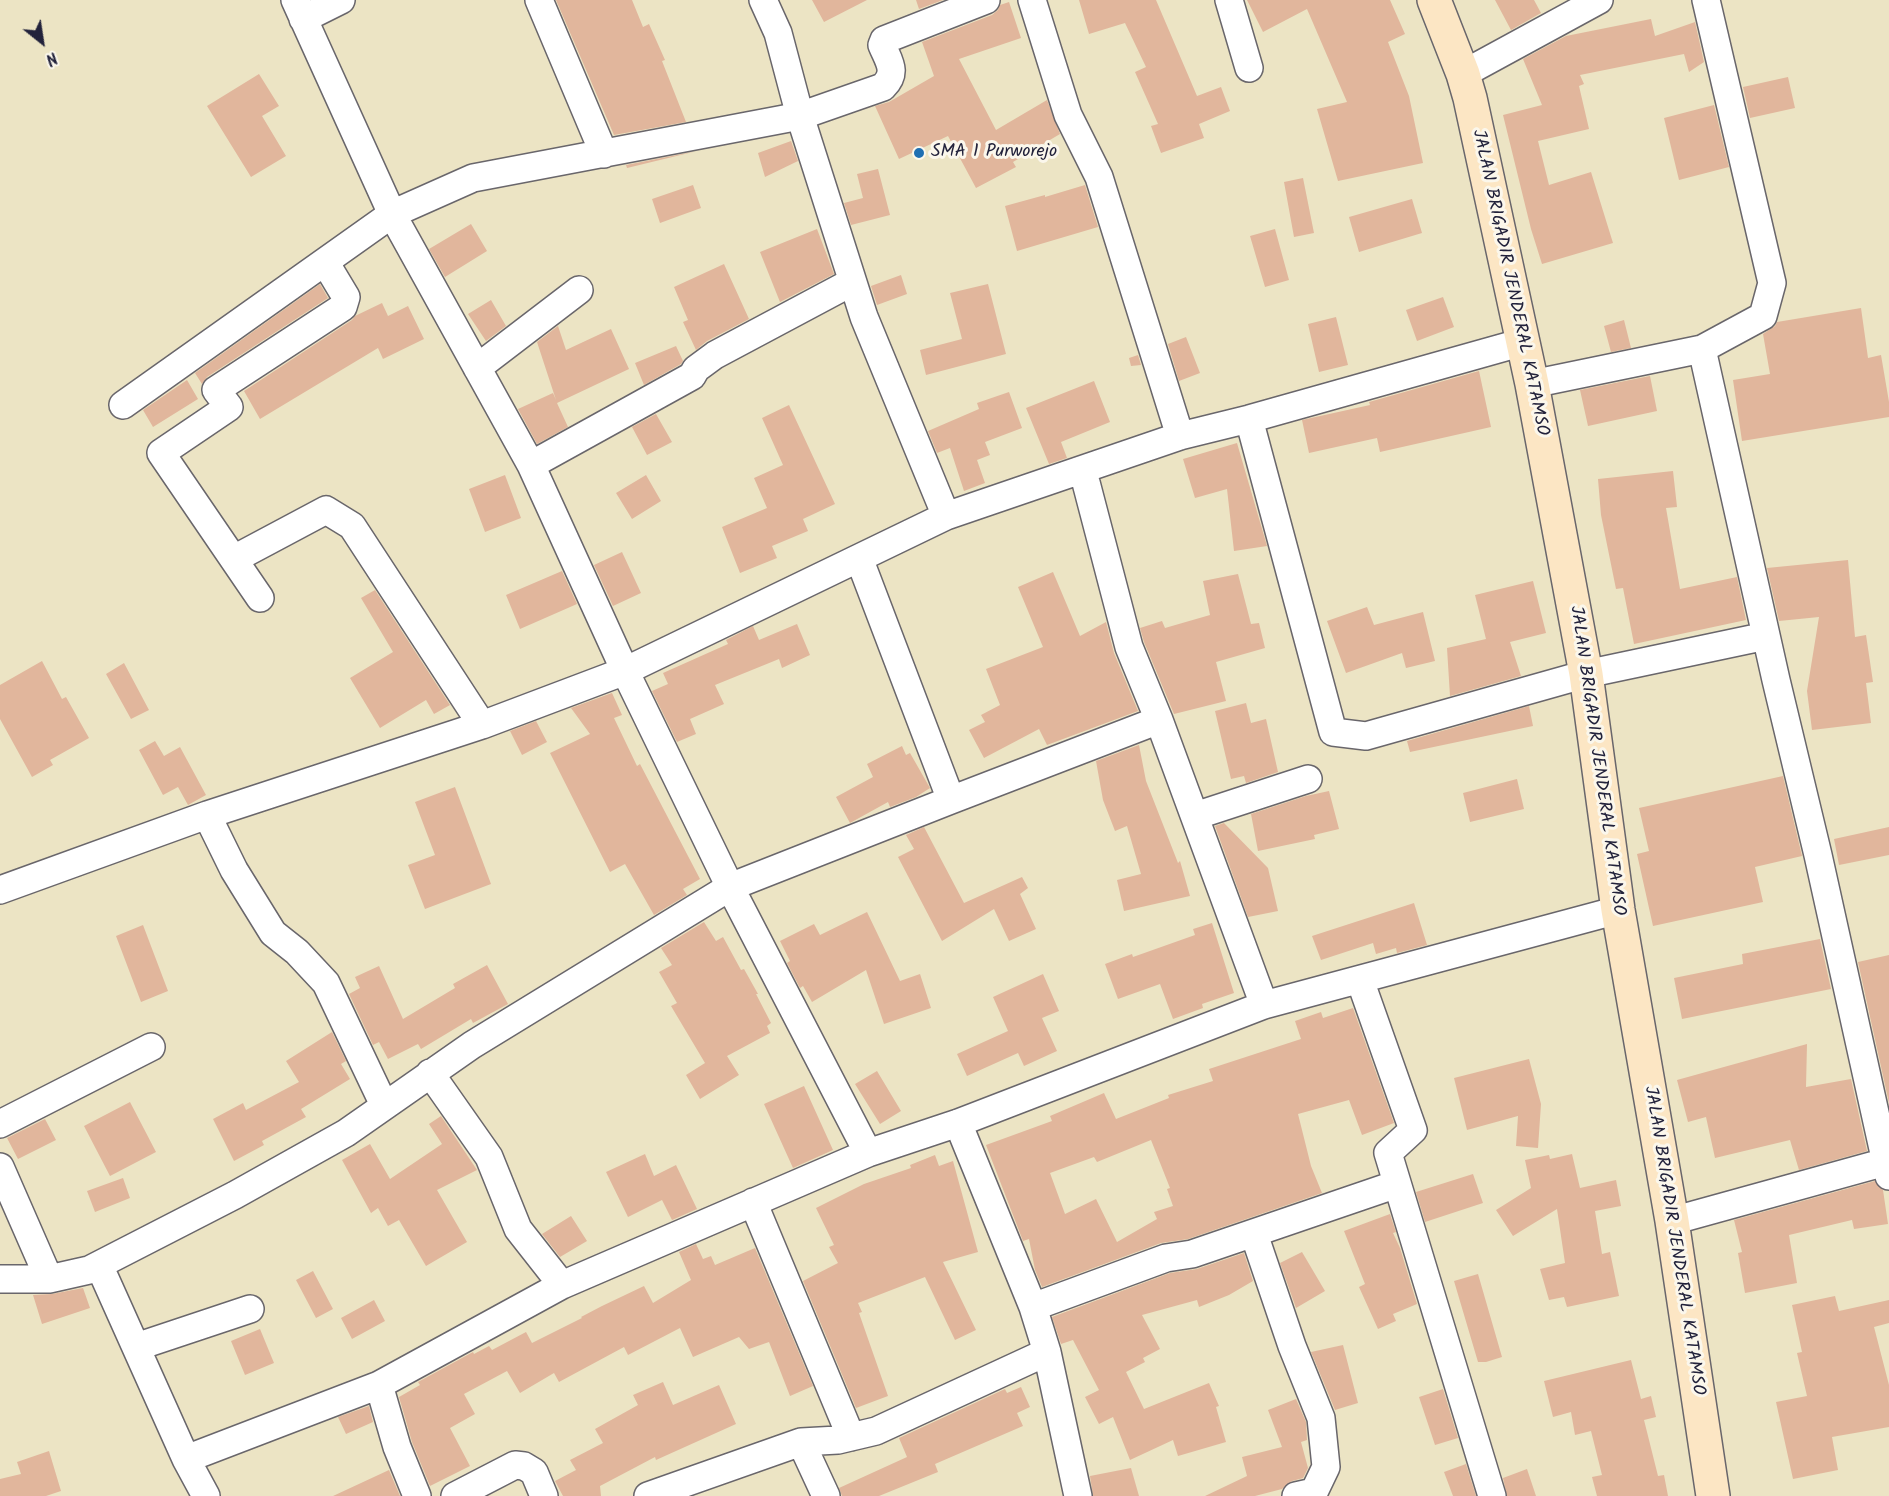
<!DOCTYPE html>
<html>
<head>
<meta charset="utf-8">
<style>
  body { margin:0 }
  #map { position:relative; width:1889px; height:1496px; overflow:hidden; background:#ece4c4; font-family:Kalam,sans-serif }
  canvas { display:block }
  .north { position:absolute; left:12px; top:12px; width:60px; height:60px; -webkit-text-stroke:4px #fbf7ec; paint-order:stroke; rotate:150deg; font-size:16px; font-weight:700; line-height:24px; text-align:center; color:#22223b }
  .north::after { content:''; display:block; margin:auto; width:21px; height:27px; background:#22223b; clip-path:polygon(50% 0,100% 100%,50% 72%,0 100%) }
</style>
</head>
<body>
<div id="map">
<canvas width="1889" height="1496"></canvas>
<div class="north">N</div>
</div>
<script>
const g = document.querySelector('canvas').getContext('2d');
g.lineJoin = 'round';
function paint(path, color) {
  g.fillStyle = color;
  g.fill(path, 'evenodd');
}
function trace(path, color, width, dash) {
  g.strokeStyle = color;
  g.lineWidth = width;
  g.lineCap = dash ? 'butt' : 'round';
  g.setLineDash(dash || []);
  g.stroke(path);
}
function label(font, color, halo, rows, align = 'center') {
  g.font = font + ' Kalam,sans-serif';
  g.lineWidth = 6;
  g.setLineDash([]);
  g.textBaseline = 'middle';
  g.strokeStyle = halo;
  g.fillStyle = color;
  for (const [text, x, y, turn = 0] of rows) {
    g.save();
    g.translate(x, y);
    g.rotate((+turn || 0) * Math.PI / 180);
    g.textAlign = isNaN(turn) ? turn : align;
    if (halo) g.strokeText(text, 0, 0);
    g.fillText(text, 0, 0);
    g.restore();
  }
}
paint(new Path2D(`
  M 556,0 L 632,0 L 643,27 L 649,24 L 665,60 L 662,61 L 686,122 L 614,135 Z
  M 812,0 L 867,0 L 824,22 Z
  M 916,0 L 943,0 L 919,9 Z
  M 1079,0 L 1156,0 L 1197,96 L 1221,87 L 1230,111 L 1199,124 L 1204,138 L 1161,153 L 1151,126 L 1158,124 L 1135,72 L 1146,67 L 1125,23 L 1089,34 Z
  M 1247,0 L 1390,0 L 1405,34 L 1388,42 L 1409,96 L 1423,163 L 1338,181 L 1317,109 L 1347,102 L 1307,9 L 1263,32 Z
  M 1495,0 L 1534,0 L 1541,13 L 1511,30 Z
  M 1009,2 L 1021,38 L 959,59 L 996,130 L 1047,100 L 1060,134 L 1013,162 L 1016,167 L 976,188 L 948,136 L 899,159 L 875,106 L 889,102 L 934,76 L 922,42 L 992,15 L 998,10 L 1000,5 Z
  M 1651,19 L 1655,36 L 1695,22 L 1704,62 L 1689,72 L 1684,54 L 1580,75 L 1584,84 L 1579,86 L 1589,129 L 1538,141 L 1549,185 L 1591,172 L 1613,243 L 1542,264 L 1531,229 L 1503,115 L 1542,105 L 1523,59 L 1566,36 Z
  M 259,74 L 279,106 L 262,116 L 286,156 L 251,177 L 207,106 Z
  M 1788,77 L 1795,108 L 1750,118 L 1743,87 Z
  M 1714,105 L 1729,167 L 1679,180 L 1664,118 Z
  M 791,141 L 798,161 L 765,177 L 758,153 Z
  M 697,151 L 627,168 L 626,165 Z
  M 878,169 L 890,215 L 851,225 L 844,203 L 863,198 L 857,174 Z
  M 1303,178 L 1314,233 L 1294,237 L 1284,182 Z
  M 693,185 L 701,208 L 660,223 L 652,199 Z
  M 1085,185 L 1098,227 L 1017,251 L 1005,206 L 1045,195 L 1045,197 Z
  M 1412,199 L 1422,233 L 1359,252 L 1349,217 Z
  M 471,224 L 487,251 L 445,277 L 429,249 Z
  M 817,229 L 834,274 L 780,302 L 760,252 Z
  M 1275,229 L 1289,280 L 1265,287 L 1250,236 Z
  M 724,264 L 749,319 L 707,341 L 696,350 L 683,322 L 688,320 L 674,287 Z
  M 901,275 L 907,294 L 877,305 L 871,286 Z
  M 320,284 L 328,298 L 207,377 L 202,384 L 195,373 Z
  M 988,284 L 1006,354 L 926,375 L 920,350 L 962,339 L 950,293 Z
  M 1443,297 L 1454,327 L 1417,341 L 1406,310 Z
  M 491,300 L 506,326 L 486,341 L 468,314 Z
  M 382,303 L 388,316 L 408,306 L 424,339 L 383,359 L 378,348 L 260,419 L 244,391 L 352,320 L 355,316 Z
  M 1861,308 L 1868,358 L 1881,355 L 1889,402 L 1889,417 L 1742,441 L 1733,380 L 1770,374 L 1763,334 L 1775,326 L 1777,322 Z
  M 1336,317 L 1348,365 L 1319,372 L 1308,324 Z
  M 1624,320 L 1631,348 L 1611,352 L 1604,326 Z
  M 558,326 L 566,350 L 611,329 L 629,369 L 557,403 L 568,427 L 537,444 L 518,409 L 553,393 L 556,400 L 537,342 Z
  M 1186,337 L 1200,373 L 1179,381 L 1168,344 Z
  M 676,346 L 683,361 L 681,364 L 644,385 L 635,363 Z
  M 1138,355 L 1141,365 L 1131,366 L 1129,358 Z
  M 1479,371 L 1491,427 L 1380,452 L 1377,438 L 1309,453 L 1302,420 L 1370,405 L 1369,402 Z
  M 1650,376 L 1657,411 L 1588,426 L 1580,390 Z
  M 187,380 L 198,399 L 153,427 L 143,410 Z
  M 1094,381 L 1110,422 L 1061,442 L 1067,458 L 1049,464 L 1026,408 Z
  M 1009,392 L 1022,428 L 985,442 L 990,455 L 977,460 L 985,483 L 964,491 L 950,448 L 937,453 L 928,431 L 979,409 L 977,403 Z
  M 789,405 L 835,504 L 803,519 L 808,531 L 772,546 L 777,558 L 740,573 L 722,527 L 767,508 L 754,478 L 783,465 L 762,418 Z
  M 656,414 L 672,442 L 647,455 L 632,427 Z
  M 1237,443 L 1267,546 L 1234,551 L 1227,489 L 1195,498 L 1183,459 Z
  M 1673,471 L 1677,507 L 1666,508 L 1680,589 L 1737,577 L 1746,620 L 1634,644 L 1623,588 L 1616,589 L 1601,515 L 1598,479 Z
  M 505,475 L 521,518 L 485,532 L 469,489 Z
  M 646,475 L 661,501 L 632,519 L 616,493 Z
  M 622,552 L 641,593 L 613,606 L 594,565 Z
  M 1848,560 L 1855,637 L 1866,635 L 1873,682 L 1866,683 L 1871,723 L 1812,730 L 1807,691 L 1819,617 L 1779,621 L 1767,568 Z
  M 562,571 L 577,604 L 520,629 L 506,595 Z
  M 1053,572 L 1080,636 L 1106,622 L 1114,653 L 1138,711 L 1047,745 L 1039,729 L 984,758 L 969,730 L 985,722 L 981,715 L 1000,705 L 986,669 L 1043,647 L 1018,587 Z
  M 1238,574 L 1251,624 L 1259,623 L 1265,648 L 1216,662 L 1226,701 L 1174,714 L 1144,642 L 1140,628 L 1162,621 L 1165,628 L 1210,615 L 1203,581 Z
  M 1533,581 L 1546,633 L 1510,642 L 1521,676 L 1450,696 L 1447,648 L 1486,639 L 1475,595 Z
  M 375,590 L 450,705 L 434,714 L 426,700 L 380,728 L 350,678 L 393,652 L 361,598 Z
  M 1367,607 L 1374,625 L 1423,612 L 1435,661 L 1406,668 L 1402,653 L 1346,673 L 1327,621 Z
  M 797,624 L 810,655 L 782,668 L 779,659 L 715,685 L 724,704 L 690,719 L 696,734 L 677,742 L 652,691 L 668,684 L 663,673 L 728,644 L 726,640 L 753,626 L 759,640 Z
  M 42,661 L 62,699 L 66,697 L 89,738 L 50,760 L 53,765 L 32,777 L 0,719 L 0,685 Z
  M 124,663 L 149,710 L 131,719 L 106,674 Z
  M 612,693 L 622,715 L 614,718 L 637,766 L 640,764 L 700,879 L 683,889 L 687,895 L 654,915 L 625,864 L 610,872 L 550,753 L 590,734 L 571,708 Z
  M 1246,703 L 1251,723 L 1266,719 L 1278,772 L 1246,783 L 1244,776 L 1231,779 L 1215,711 Z
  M 1529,706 L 1533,726 L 1410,752 L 1407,741 Z
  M 536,721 L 547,742 L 522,755 L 510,731 Z
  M 155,741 L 164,756 L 180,747 L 206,795 L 188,805 L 178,787 L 163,795 L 139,750 Z
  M 1139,745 L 1146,781 L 1178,863 L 1180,861 L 1190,896 L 1124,911 L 1117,880 L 1141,874 L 1127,826 L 1115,831 L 1103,800 L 1096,761 Z
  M 902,746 L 906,755 L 910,753 L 930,788 L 916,797 L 890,807 L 888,802 L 850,823 L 836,797 L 873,777 L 867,764 Z
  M 1783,776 L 1802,856 L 1755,867 L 1763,902 L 1653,926 L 1637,854 L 1649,851 L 1639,808 Z
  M 1517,779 L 1524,809 L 1470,822 L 1463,793 Z
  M 455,787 L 491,884 L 425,909 L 408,865 L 435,855 L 415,802 Z
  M 1329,791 L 1339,829 L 1314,835 L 1315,839 L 1258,851 L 1251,814 L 1306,796 Z
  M 1224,823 L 1268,868 L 1278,911 L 1248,917 L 1215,826 Z
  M 924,827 L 964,903 L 1022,877 L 1028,888 L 1020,894 L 1036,929 L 1009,941 L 994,909 L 942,941 L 898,857 L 914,849 L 906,835 Z
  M 1889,827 L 1889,855 L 1839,865 L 1834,839 Z
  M 1414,903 L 1427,945 L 1397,953 L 1396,948 L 1376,954 L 1373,943 L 1321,960 L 1312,936 Z
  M 867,912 L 900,981 L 920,974 L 931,1008 L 884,1024 L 866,970 L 812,1002 L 803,986 L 800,988 L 787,963 L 790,961 L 780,941 L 814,924 L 820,935 Z
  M 704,922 L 716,941 L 723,937 L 741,970 L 744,969 L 758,994 L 756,994 L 771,1023 L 767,1026 L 770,1033 L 727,1056 L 739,1075 L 700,1099 L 686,1075 L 705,1063 L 671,1006 L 677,1003 L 659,972 L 672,965 L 661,948 Z
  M 1212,923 L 1234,993 L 1202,1004 L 1203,1008 L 1173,1019 L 1160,984 L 1118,999 L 1105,964 L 1132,954 L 1133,957 L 1195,935 L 1193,929 Z
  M 143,925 L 168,991 L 141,1002 L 116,936 Z
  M 1820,939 L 1831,989 L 1682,1019 L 1674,978 L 1743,964 L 1742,954 Z
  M 1889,955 L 1889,1103 L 1858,962 Z
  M 487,965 L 508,1004 L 473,1023 L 471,1019 L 421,1049 L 418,1044 L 388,1059 L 379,1042 L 373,1045 L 349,994 L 360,988 L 355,977 L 379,966 L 403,1019 L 455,988 L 453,984 Z
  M 1043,974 L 1059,1011 L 1042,1018 L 1057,1051 L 1024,1066 L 1018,1053 L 967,1076 L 957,1054 L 1008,1031 L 993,997 Z
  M 1353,1008 L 1394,1123 L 1362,1135 L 1349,1100 L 1298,1114 L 1311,1166 L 1322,1193 L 1188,1239 L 1161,1243 L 1042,1287 L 1035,1270 L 1029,1239 L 1023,1241 L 986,1145 L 1052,1121 L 1050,1116 L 1104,1093 L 1116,1119 L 1169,1098 L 1168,1095 L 1213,1081 L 1209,1069 L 1301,1039 L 1295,1021 L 1321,1012 L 1323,1018 ZM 1151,1140 L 1170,1188 L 1167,1189 L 1173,1206 L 1154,1212 L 1157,1219 L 1117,1242 L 1096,1199 L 1065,1214 L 1050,1173 L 1094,1157 L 1097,1162 Z
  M 332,1032 L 346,1061 L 341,1064 L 350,1079 L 301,1109 L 306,1117 L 262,1141 L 264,1145 L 234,1161 L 213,1119 L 243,1103 L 246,1110 L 299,1082 L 286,1061 Z
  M 1807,1044 L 1806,1087 L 1851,1079 L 1867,1151 L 1799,1170 L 1790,1140 L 1715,1158 L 1706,1117 L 1688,1122 L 1677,1080 Z
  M 1529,1059 L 1541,1104 L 1538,1148 L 1516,1146 L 1518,1116 L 1467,1130 L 1454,1078 Z
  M 877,1071 L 901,1111 L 880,1124 L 855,1084 Z
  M 804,1086 L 833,1150 L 793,1168 L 764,1104 Z
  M 130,1102 L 156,1152 L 110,1176 L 84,1126 Z
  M 441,1116 L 477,1170 L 437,1190 L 467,1242 L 426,1266 L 399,1220 L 388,1226 L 378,1208 L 371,1213 L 342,1160 L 370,1144 L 390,1179 L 442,1144 L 429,1124 Z
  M 45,1119 L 56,1140 L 18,1159 L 7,1138 Z
  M 645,1154 L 654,1176 L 676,1165 L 697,1209 L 672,1220 L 662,1200 L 628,1217 L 606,1172 Z
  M 1572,1154 L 1580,1188 L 1616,1180 L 1621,1206 L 1595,1211 L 1602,1254 L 1610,1252 L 1619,1296 L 1567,1307 L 1564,1297 L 1549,1300 L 1540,1269 L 1565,1263 L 1557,1209 L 1513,1236 L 1496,1210 L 1531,1188 L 1525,1160 L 1549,1155 L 1550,1159 Z
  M 935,1155 L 939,1166 L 953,1161 L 978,1252 L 943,1262 L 976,1330 L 955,1340 L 925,1277 L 858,1303 L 862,1312 L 859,1313 L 888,1396 L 856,1408 L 803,1281 L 838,1263 L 829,1247 L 834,1245 L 816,1208 L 864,1184 L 911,1168 L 910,1165 Z
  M 1473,1174 L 1483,1203 L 1425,1222 L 1416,1192 Z
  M 123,1178 L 130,1198 L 95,1212 L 87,1191 Z
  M 1875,1181 L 1883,1190 L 1888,1224 L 1854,1229 L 1852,1220 L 1789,1235 L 1797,1283 L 1745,1293 L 1738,1253 L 1742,1252 L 1734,1220 Z
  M 1390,1214 L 1396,1232 L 1393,1233 L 1400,1248 L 1417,1304 L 1393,1314 L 1396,1321 L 1378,1329 L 1359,1287 L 1365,1284 L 1344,1231 Z
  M 571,1216 L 587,1241 L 560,1257 L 542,1234 Z
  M 696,1244 L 703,1259 L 711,1256 L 715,1265 L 755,1248 L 813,1386 L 790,1396 L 769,1342 L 749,1349 L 739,1337 L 693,1357 L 680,1328 L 628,1355 L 624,1347 L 559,1382 L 554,1373 L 520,1393 L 507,1371 L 464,1394 L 475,1414 L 450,1428 L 470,1466 L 430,1486 L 412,1442 L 399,1397 L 420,1385 L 418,1382 L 473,1352 L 474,1354 L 489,1346 L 492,1350 L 526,1332 L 532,1343 L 582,1318 L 581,1317 L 602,1306 L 644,1286 L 653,1303 L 691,1280 L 679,1252 Z
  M 1302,1252 L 1325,1291 L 1296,1308 L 1280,1263 Z
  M 1244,1253 L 1253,1281 L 1229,1295 L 1199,1307 L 1197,1300 L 1142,1315 L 1160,1349 L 1143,1358 L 1145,1362 L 1126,1372 L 1144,1409 L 1209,1383 L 1219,1406 L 1216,1407 L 1226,1442 L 1178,1456 L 1173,1440 L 1130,1460 L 1113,1417 L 1099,1424 L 1085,1397 L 1099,1390 L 1073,1340 L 1061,1344 L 1052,1317 L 1170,1273 L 1197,1269 Z
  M 313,1271 L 333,1309 L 316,1318 L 296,1280 Z
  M 1478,1274 L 1502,1357 L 1486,1362 L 1478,1362 L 1454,1281 Z
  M 83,1288 L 90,1308 L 42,1324 L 33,1295 L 52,1294 Z
  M 1835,1296 L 1839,1311 L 1889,1300 L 1889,1323 L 1874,1327 L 1889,1385 L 1889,1427 L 1832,1437 L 1838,1470 L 1793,1479 L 1776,1402 L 1807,1396 L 1797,1353 L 1802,1352 L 1792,1305 Z
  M 374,1300 L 385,1321 L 352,1339 L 341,1318 Z
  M 260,1329 L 274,1363 L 245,1375 L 231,1341 Z
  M 1343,1345 L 1358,1403 L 1335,1410 L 1311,1352 Z
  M 1631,1360 L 1641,1399 L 1651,1396 L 1656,1417 L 1644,1420 L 1658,1476 L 1664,1475 L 1668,1496 L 1597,1496 L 1592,1477 L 1602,1475 L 1591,1431 L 1575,1435 L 1571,1412 L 1553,1417 L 1544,1381 Z
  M 663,1382 L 673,1405 L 719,1385 L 736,1424 L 656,1460 L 655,1457 L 600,1486 L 601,1496 L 563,1496 L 555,1481 L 576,1470 L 570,1460 L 603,1443 L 595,1429 L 638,1405 L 633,1395 Z
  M 1021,1387 L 1030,1407 L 1017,1413 L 1023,1426 L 935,1464 L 938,1472 L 879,1496 L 842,1496 L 839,1488 L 907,1457 L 899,1438 L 1005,1389 L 1007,1393 Z
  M 1443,1389 L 1458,1438 L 1435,1445 L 1419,1397 Z
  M 1296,1399 L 1306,1422 L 1307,1440 L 1301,1442 L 1308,1468 L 1303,1478 L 1292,1481 L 1282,1489 L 1255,1496 L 1205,1496 L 1247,1476 L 1242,1457 L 1282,1447 L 1268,1410 Z
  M 369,1406 L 373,1422 L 346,1434 L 338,1417 Z
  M 49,1451 L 61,1491 L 46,1496 L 0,1496 L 0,1479 L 21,1474 L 17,1462 Z
  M 1466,1464 L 1476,1496 L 1453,1496 L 1444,1472 Z
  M 1131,1468 L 1139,1496 L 1093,1496 L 1090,1476 Z
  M 1527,1469 L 1536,1496 L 1507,1496 L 1503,1478 Z
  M 389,1470 L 400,1496 L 333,1496 Z`), '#e1b69c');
const street = new Path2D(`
  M 295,0 L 392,214 L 531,465 L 625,671 L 730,887 L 868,1153
  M 539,0 L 604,154
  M 763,0 L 778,33 L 800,116 L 864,317 L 946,516
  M 1032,0 L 1068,115 L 1099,177 L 1180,436
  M 1229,0 L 1249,68
  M 303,19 L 341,0
  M 1463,74 L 1599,0
  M 1702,349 L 1776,680 L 1818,855 L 1889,1176
  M 477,368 L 579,290
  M 1532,384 L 1702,349 L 1763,316 L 1772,283 L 1706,0
  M 123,405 L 392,214 L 473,178 L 800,116 L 883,87 C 898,72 889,62 882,45 L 884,40 L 986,0
  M 1249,419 L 1333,732 L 1366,736 L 1586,674 L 1766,636
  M 531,465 L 692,376 L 696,369 L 715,355 L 852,282
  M 1083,471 L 1129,647 L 1159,720 L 1264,1005
  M 859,558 L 951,800
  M 234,559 L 326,510 L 352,526 L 482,725
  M 260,598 L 161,453 L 229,407 L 216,390 L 343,307 L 346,297 L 325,262
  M 207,815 L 234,870 L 273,933 L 297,952 L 326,983 L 384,1105
  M 1195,816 L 1308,779
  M 0,890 L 207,815 L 482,725 L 625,671 L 946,516 L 1180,436 L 1249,419 L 1523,342
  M 1360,980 L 1413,1130 L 1388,1153 L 1492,1496
  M 430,1073 L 489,1157 L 518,1229 L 562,1285
  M 958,1123 L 1033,1307 L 1047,1352 L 1078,1496
  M 0,1124 L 151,1047
  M 0,1167 L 49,1279
  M 753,1202 L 851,1437
  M 1672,1221 L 1889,1161
  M 1254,1234 L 1292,1346 L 1321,1418 L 1326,1467 L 1314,1492 L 1296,1496
  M 99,1265 L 186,1459 L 206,1496
  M 0,1279 L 49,1279 L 89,1270 L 235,1195 L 346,1133 L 472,1045 L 730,887 L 951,800 L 1159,720
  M 1033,1307 L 1166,1258 L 1192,1254 L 1397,1184
  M 136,1347 L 250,1309
  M 379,1385 L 397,1447 L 417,1496
  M 801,1442 L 826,1496
  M 186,1459 L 379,1385 L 562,1285 L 868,1153 L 958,1123 L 1264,1005 L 1618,910
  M 455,1496 L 515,1465 L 524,1466 L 534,1472 L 544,1496
  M 648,1496 L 801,1442 L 838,1440 L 876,1431 L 1047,1352`);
const secondary = new Path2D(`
  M 1434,0 L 1463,74 L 1470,98 L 1532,384 L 1586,674 L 1618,910 L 1672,1221 L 1713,1496`);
trace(street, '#69666b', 30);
trace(secondary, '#69666b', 36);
trace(street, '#fff', 27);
trace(secondary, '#fce6c4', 33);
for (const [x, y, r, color] of [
  [919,153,6,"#1f6fb2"]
]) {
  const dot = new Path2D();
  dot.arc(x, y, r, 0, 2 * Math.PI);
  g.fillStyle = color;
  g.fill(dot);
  trace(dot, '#fbf7ec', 2);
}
label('18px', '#22223b', '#fbf7ec', [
  ["SMA 1 Purworejo",931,153]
], 'left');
label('18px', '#22223b', '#fbf7ec', [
  ["JALAN BRIGADIR JENDERAL KATAMSO",1509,283,78],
  ["JALAN BRIGADIR JENDERAL KATAMSO",1596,761,82],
  ["JALAN BRIGADIR JENDERAL KATAMSO",1673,1241,81]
]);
</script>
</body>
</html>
